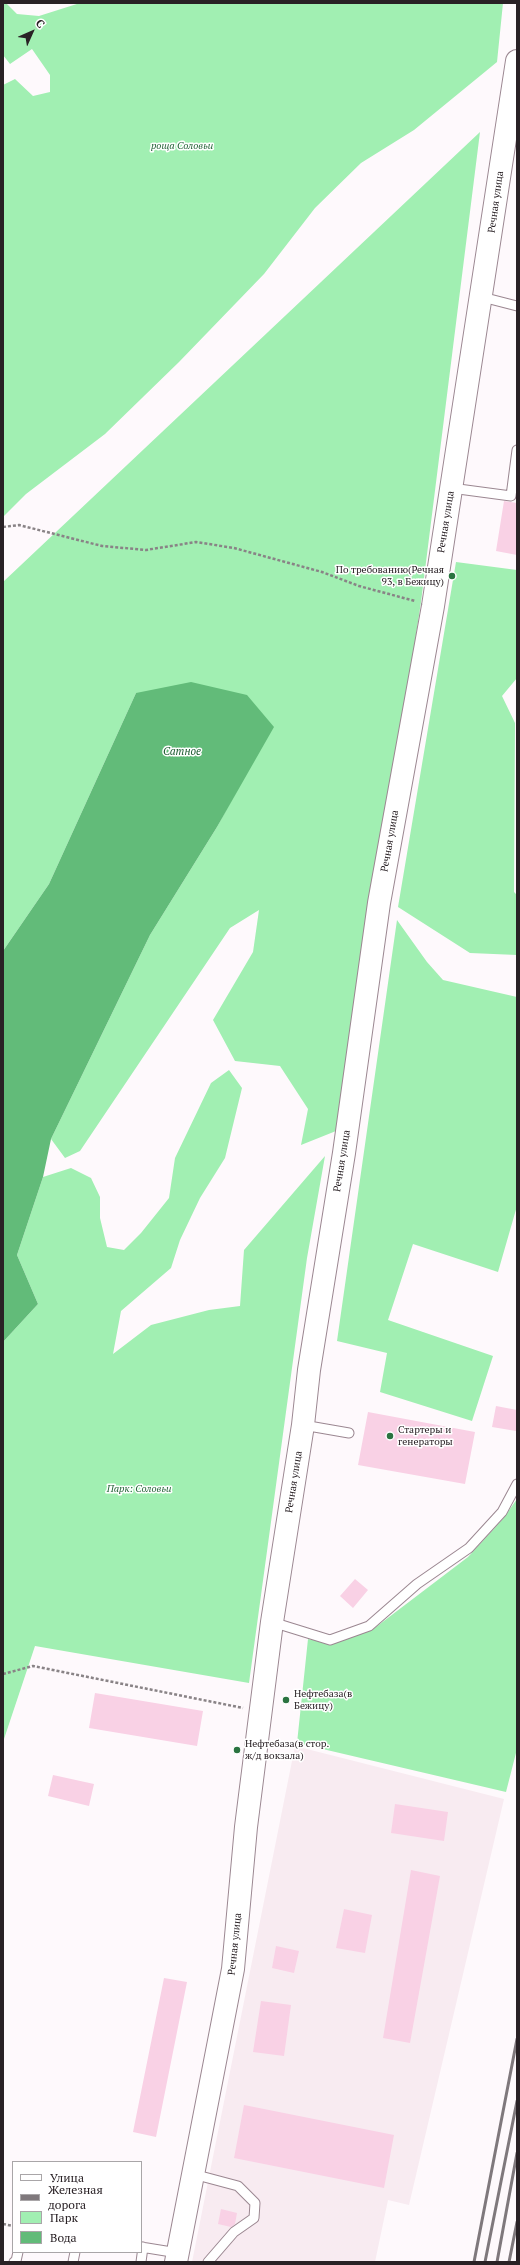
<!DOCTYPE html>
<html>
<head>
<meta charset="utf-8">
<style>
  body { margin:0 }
  #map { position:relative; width:520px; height:2265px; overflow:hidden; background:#fef9fc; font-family:"PT Serif",serif }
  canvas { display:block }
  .frame { position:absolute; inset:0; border:4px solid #292125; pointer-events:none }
  .legend { position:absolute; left:12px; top:2161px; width:130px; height:92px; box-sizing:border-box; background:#fff; border:1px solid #a9a6a8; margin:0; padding:5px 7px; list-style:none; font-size:12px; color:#292125 }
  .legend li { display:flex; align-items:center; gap:8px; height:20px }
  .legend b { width:20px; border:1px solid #a9a6a8 }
  .north { position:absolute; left:12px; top:12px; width:40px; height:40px; -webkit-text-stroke:3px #fff; paint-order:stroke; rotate:45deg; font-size:11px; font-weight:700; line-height:16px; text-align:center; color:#292125 }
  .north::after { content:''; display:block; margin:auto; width:14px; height:18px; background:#292125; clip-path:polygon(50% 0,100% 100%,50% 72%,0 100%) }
</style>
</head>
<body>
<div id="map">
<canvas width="520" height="2265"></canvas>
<div class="frame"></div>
<ul class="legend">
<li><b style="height:5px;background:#fff"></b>Улица</li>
<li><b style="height:5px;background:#7f787c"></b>Железная дорога</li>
<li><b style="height:11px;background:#a1efb2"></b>Парк</li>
<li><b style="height:11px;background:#62bb79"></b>Вода</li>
</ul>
<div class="north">С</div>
</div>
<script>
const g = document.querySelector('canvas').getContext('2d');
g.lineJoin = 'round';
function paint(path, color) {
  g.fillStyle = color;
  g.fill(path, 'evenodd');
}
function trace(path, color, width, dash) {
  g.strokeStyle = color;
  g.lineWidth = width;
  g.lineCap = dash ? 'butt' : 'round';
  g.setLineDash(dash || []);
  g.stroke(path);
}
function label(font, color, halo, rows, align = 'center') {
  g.font = font + ' "PT Serif",serif';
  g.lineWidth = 3;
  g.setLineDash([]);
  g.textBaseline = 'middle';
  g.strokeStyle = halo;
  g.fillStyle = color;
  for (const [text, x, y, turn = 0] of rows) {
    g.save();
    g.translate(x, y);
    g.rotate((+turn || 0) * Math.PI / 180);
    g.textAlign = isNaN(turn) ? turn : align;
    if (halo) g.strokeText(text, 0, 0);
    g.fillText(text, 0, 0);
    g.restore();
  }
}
paint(new Path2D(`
  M 295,1746 L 504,1799 L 409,2205 L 388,2200 L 375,2262 L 192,2262 Z`), '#f8ebf1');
paint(new Path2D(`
  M 3,3 L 6,3 L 17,14 L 39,16 L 80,3 L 503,3 L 497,62 L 414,130 L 361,163 L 315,208 L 264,274 L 179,362 L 105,434 L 26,494 L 3,517 L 3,85 L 15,79 L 33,96 L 50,92 L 50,75 L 32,49 L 10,64 L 3,55 Z
  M 480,132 L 421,602 L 341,1129 L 301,1145 L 308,1109 L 280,1066 L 235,1061 L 213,1020 L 253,952 L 259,910 L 230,928 L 80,1151 L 65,1158 L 51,1139 L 150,935 L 217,827 L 236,792 L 136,693 L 49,884 L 3,951 L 3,582 Z
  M 456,562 L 517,570 L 517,678 L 502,696 L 515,723 L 514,892 L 517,895 L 517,955 L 470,953 L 398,907 Z
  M 397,920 L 427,962 L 443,980 L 517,997 L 517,1206 L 498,1272 L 413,1244 L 388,1320 L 493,1356 L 472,1421 L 380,1392 L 387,1353 L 337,1341 Z
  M 229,1070 L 242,1088 L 225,1158 L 200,1198 L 180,1240 L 171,1268 L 121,1311 L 113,1354 L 151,1325 L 209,1310 L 240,1306 L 244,1250 L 325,1156 L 307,1258 L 249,1683 L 35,1646 L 3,1742 L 3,1342 L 38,1304 L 17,1255 L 43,1177 L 71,1168 L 91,1178 L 100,1197 L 100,1218 L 107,1247 L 124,1250 L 141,1233 L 169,1198 L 175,1158 L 211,1083 Z
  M 517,1499 L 517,1749 L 506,1792 L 297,1743 L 308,1639 L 329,1643 L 372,1630 L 468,1557 L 502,1520 Z`), '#a1efb2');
paint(new Path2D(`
  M 191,682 L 247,695 L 274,727 L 217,827 L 150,935 L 51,1139 L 43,1177 L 17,1255 L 38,1304 L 3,1342 L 3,951 L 49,884 L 136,693 Z`), '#62bb79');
paint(new Path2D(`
  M 504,501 L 517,503 L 517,555 L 496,551 Z
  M 496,1406 L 517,1410 L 516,1431 L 492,1427 Z
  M 368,1412 L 475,1432 L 465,1484 L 358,1465 Z
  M 355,1579 L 368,1590 L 353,1608 L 340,1596 Z
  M 95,1693 L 203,1711 L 197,1746 L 89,1728 Z
  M 53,1775 L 94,1784 L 89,1806 L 48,1796 Z
  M 395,1804 L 448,1812 L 444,1841 L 391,1833 Z
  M 411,1870 L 440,1876 L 410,2043 L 383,2038 Z
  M 344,1909 L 372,1915 L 365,1953 L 336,1948 Z
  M 276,1946 L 299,1951 L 294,1973 L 272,1968 Z
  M 164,1978 L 187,1982 L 156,2137 L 133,2132 Z
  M 261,2001 L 291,2005 L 284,2056 L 253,2052 Z
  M 244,2105 L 394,2135 L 384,2188 L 234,2158 Z
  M 221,2209 L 237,2213 L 235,2224 L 231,2227 L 218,2224 Z`), '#f9d1e5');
const service = new Path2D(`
  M 482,297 L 517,306
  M 451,488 L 511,496 L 517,450
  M 303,1425 L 349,1433
  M 272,1622 L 330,1640 L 369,1626 L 417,1584 L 469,1548 L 502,1512 L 517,1484
  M 193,2174 L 238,2186 L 255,2203 L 254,2218 L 234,2232 L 208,2262
  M 141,2247 L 178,2253
  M 14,2262 L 16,2261 L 18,2252
  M 73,2262 L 75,2252
  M 141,2262 L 143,2247`);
const primary = new Path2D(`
  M 176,2262 L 233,1969 L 246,1827 L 272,1622 L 303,1425 L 309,1370 L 344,1153 L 379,903 L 433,606 L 517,61`);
trace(service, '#9b8791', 11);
trace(primary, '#9b8791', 24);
trace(new Path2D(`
  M 3,527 L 19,525 L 102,546 L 146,550 L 196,542 L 234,548 L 322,572 L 359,586 L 415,601
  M 3,1674 L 33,1666 L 243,1708
  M 3,2224 L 13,2226`), '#898386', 2.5, [3, 2]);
trace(service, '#fff', 9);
trace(primary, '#fff', 22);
trace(new Path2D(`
  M 474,2262 L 517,2039
  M 485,2262 L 517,2101
  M 497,2262 L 517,2153
  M 509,2262 L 517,2222`), '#7f787c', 3);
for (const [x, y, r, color] of [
  [452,576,4,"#2a7340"],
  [390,1436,4,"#2a7340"],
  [286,1700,4,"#2a7340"],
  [237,1750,4,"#2a7340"]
]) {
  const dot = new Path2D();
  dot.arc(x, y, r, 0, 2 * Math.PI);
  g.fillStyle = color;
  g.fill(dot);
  trace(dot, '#fff', 1.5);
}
label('italic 10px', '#27653a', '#fff', [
  ["роща Соловьи",182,146],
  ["Парк: Соловьи",139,1489]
]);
label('10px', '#292125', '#fff', [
  ["Речная улица",496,202,-82],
  ["Речная улица",446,522,-81],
  ["Речная улица",390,841,-80],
  ["Речная улица",342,1161,-81],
  ["Речная улица",294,1482,-81],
  ["Речная улица",235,1944,-84]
]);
label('10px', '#292125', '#fff', [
  ["По требованию(Речная",444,570,"right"],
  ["93, в Бежицу)",444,582,"right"],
  ["Стартеры и",398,1430],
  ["генераторы",398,1442],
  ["Нефтебаза(в",294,1694],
  ["Бежицу)",294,1706],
  ["Нефтебаза(в стор.",245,1744],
  ["ж/д вокзала)",245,1756]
], 'left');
label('italic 11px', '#1c5b30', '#fff', [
  ["Сатное",182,752]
]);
</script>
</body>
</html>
